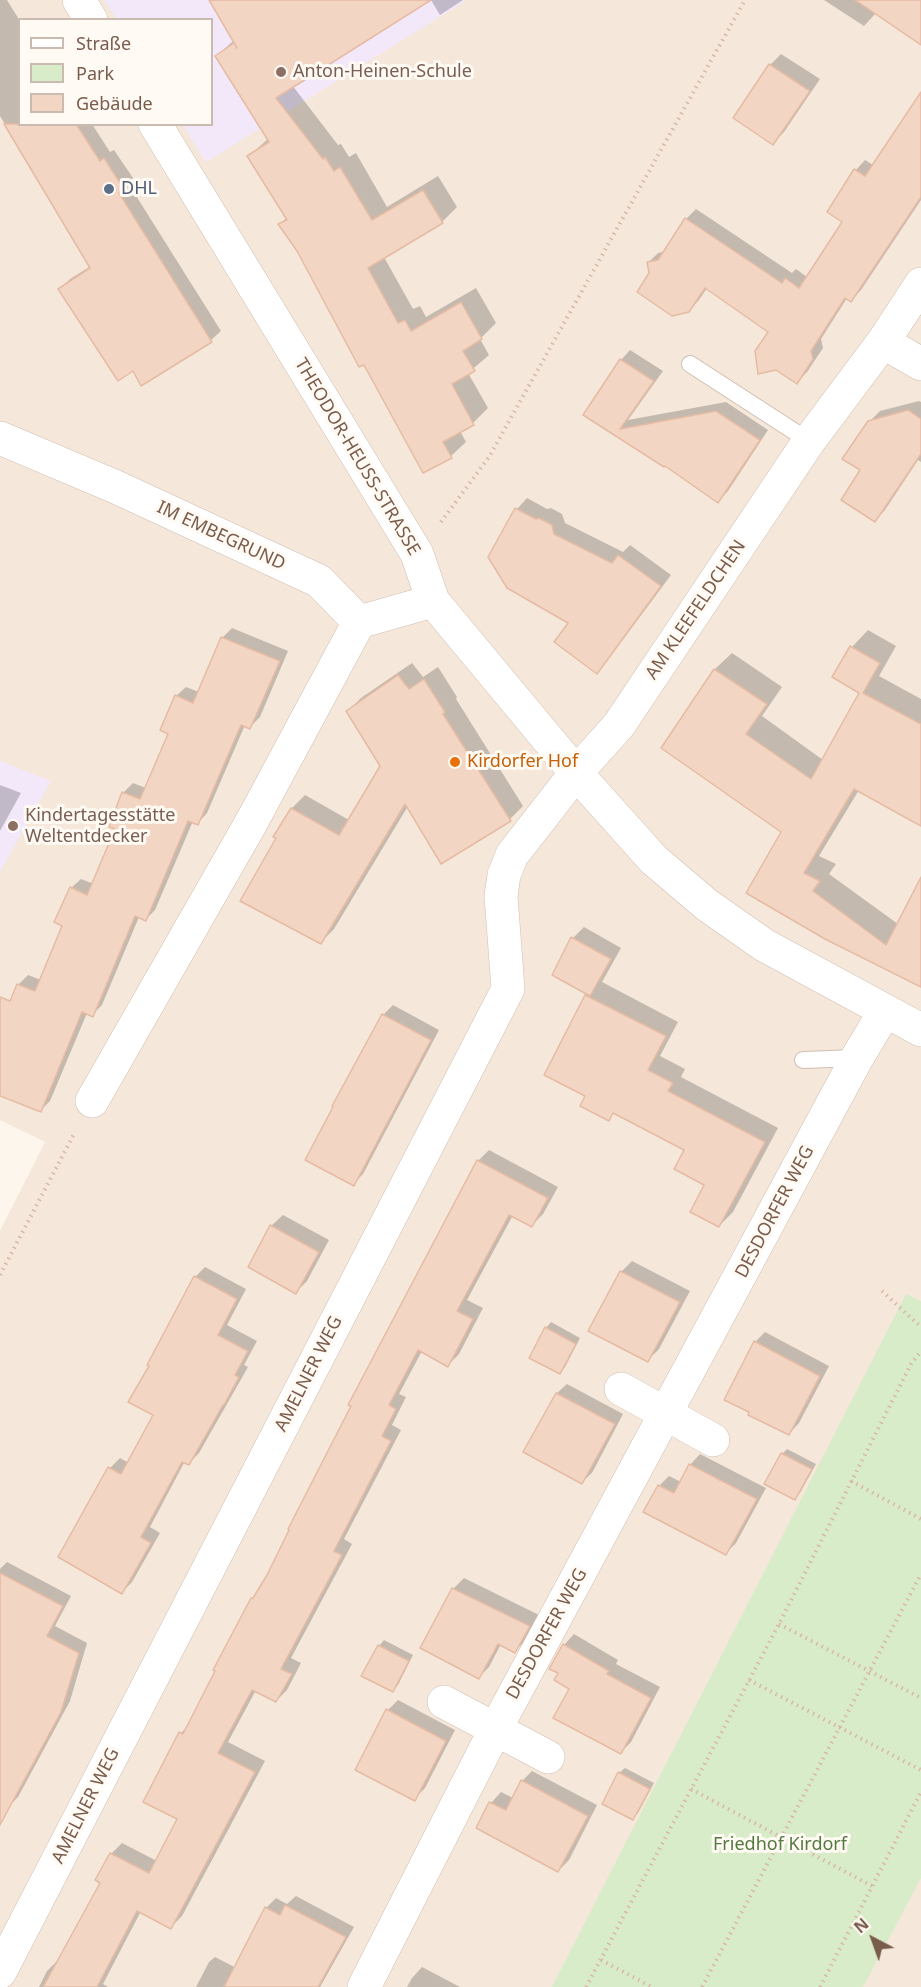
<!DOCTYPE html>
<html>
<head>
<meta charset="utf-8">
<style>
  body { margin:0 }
  #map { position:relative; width:921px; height:1987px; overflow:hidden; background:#fdf6ec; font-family:"Noto Sans",sans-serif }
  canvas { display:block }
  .legend { position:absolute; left:18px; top:18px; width:195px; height:108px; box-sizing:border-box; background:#fffaf3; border:2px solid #cabbb1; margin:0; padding:8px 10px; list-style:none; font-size:18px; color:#7a5c4d }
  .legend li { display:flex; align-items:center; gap:12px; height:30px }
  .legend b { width:30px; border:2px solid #cabbb1 }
  .north { position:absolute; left:843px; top:1909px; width:60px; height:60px; -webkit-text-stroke:4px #fffaf3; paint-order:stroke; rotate:319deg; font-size:16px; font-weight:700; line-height:24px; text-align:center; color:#7a5c4d }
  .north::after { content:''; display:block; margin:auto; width:21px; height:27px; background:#7a5c4d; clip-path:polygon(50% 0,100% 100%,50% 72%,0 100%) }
</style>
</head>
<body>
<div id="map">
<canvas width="921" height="1987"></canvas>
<ul class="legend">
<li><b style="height:8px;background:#fff"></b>Straße</li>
<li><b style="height:16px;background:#d8ecc9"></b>Park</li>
<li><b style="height:16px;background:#f3d5c3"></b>Gebäude</li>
</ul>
<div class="north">N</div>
</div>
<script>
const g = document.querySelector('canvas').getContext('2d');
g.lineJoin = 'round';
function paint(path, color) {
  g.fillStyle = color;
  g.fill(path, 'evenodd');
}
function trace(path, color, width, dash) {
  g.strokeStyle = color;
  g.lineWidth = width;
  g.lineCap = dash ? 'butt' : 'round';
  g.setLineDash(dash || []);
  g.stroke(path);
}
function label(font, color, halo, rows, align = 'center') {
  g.font = font + ' "Noto Sans",sans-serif';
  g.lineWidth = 6;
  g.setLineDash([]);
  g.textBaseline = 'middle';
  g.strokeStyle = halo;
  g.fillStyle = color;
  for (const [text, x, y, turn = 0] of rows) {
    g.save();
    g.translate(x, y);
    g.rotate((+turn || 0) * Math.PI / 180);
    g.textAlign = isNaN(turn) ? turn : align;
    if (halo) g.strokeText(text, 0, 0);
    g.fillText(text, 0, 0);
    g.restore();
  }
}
paint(new Path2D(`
  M 0,0 L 921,0 L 921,1987 L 0,1987 L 0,1231 L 45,1142 L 0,1120 ZM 20,20 L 212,20 L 212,124 L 20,124 Z`), '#f5e8da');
paint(new Path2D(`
  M 104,0 L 467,0 L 206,162 L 183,125 L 212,124 L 212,20 L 117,19 Z
  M 0,761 L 51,781 L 0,872 Z`), '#f3e8fa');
paint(new Path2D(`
  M 906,1294 L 921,1301 L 921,1878 L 863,1987 L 552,1987 Z`), '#d8ecc9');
paint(new Path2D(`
  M 0,0 L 7,0 L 20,21 L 20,124 L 92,124 L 110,152 L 114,150 L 133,178 L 128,183 L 221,331 L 211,340 L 142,384 L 134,369 L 60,289 L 70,279 L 91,266 L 0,116 Z
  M 211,0 L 429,0 L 292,85 L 338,145 L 341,144 L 349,157 L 356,153 L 387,207 L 438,176 L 457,207 L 442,222 L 384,257 L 413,309 L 420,306 L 426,317 L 476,288 L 496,323 L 480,339 L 489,355 L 468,373 L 488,408 L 473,423 L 460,431 L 466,442 L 451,456 L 364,363 L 298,250 L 280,224 L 287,217 L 249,156 L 269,138 L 217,56 L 234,40 Z
  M 431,0 L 463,0 L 440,15 Z
  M 824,0 L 921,0 L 921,43 L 876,13 L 864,26 Z
  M 781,54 L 820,79 L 784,132 L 773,143 L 770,65 Z
  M 921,94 L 921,200 L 861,290 L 851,300 L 847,298 L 821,339 L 823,348 L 807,372 L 797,382 L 771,332 L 707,288 L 699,300 L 688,311 L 651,273 L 648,263 L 658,253 L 666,251 L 686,219 L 696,209 L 792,273 L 796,269 L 807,277 L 844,222 L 856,170 L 865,160 L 873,165 Z
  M 630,350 L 663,371 L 628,420 L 726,402 L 768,430 L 728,491 L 718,501 L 665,464 L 585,414 L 621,360 Z
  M 919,401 L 921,402 L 921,462 L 918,460 L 885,510 L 875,520 L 862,470 L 869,422 L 880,411 Z
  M 527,498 L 547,509 L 551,508 L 562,514 L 565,523 L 623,552 L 630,545 L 671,575 L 607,661 L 597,672 L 570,622 L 490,557 L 517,509 Z
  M 232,628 L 288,651 L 260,717 L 250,727 L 245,725 L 207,813 L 198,823 L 193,821 L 155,910 L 146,919 L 139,917 L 102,1005 L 92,1015 L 87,1013 L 50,1101 L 40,1111 L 0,1094 L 0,1048 L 5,1018 L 19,984 L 28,975 L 41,980 L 64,925 L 71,888 L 81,879 L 94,884 L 117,829 L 111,826 L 124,792 L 133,783 L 146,788 L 170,733 L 176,696 L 186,687 L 199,692 L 222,638 Z
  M 868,630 L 896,646 L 879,676 L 921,699 L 921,825 L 859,790 L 819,856 L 836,864 L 829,874 L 898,924 L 921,880 L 921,985 L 826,937 L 783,831 L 663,748 L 715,669 L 732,653 L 782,687 L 762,716 L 823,760 L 861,692 L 852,647 Z
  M 412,663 L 423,677 L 438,667 L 457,697 L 456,699 L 523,806 L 510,819 L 441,862 L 408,806 L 334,929 L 321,942 L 292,808 L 305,795 L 349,820 L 382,766 L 348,711 L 361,698 Z
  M 0,785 L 21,793 L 0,831 Z
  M 584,927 L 621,948 L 602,982 L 678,1022 L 660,1056 L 685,1069 L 681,1077 L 778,1128 L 733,1212 L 719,1226 L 706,1184 L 686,1149 L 615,1112 L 608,1119 L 587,1095 L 546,1074 L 589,993 L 573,938 Z
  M 393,1005 L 439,1030 L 363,1174 L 353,1184 L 383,1015 Z
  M 489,1150 L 558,1187 L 543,1214 L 532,1225 L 513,1215 L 467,1300 L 483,1308 L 459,1354 L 448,1365 L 422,1351 L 399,1394 L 406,1397 L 392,1425 L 401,1430 L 344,1539 L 352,1544 L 291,1658 L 301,1663 L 287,1690 L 276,1701 L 256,1690 L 228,1742 L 265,1761 L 182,1916 L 171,1927 L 141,1911 L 103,1984 L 108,1987 L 39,1987 L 47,1971 L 58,1960 L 102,1883 L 111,1854 L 122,1843 L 157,1861 L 179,1819 L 181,1733 L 189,1725 L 259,1592 L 478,1161 Z
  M 283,1215 L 329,1240 L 307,1281 L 296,1292 L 250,1266 L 271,1226 Z
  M 632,1261 L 690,1291 L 659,1349 L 648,1360 L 621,1272 Z
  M 205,1267 L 246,1289 L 227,1325 L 257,1341 L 244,1365 L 248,1367 L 199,1453 L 189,1463 L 185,1461 L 150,1527 L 160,1533 L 132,1582 L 122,1592 L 110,1468 L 120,1458 L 129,1463 L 155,1415 L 151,1365 L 195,1277 Z
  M 551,1322 L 580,1338 L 565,1367 L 560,1373 L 546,1328 Z
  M 765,1332 L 829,1366 L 799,1423 L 789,1434 L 755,1342 Z
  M 567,1384 L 623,1414 L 592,1473 L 582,1482 L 525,1452 L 557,1393 Z
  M 787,1449 L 816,1464 L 800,1493 L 795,1498 L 782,1454 Z
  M 700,1454 L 766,1488 L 736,1543 L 726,1553 L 659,1486 L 669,1476 L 681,1482 L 690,1465 Z
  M 7,1562 L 71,1596 L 55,1626 L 87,1643 L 70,1701 L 18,1797 L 9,1806 L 0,1802 L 0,1569 Z
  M 464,1578 L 539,1615 L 525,1641 L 515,1651 L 501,1644 L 489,1667 L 479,1677 L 422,1648 L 453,1589 Z
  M 574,1634 L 618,1660 L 616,1664 L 660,1687 L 631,1742 L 621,1752 L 572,1688 L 564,1645 Z
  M 384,1640 L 413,1655 L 398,1685 L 393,1690 L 379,1646 Z
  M 398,1700 L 455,1730 L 425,1788 L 414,1799 L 388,1710 Z
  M 625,1768 L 654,1783 L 638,1813 L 632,1818 L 619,1773 Z
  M 532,1771 L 597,1805 L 569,1860 L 558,1871 L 478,1828 L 491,1803 L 501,1792 L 513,1798 L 522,1781 Z
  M 296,1896 L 354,1927 L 320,1987 L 298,1987 L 266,1908 L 276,1898 L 287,1904 Z
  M 215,1957 L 244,1972 L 236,1987 L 196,1987 L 209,1962 Z
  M 422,1967 L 460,1987 L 407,1987 L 412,1978 Z`), '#0003');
const building = new Path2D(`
  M 209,0 L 431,0 L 276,98 L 323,159 L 325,157 L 334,171 L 340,167 L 372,220 L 423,190 L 443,223 L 368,268 L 398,323 L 405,320 L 411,331 L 461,302 L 482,339 L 463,351 L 475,371 L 452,384 L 474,425 L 443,442 L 452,458 L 423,473 L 364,365 L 359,367 L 297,251 L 278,224 L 287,220 L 247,156 L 269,142 L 215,56 L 234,43 L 237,48 Z
  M 855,0 L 921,0 L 921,45 Z
  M 769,64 L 810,91 L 773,145 L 733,118 Z
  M 921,92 L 921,197 L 851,302 L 845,298 L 811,351 L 813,359 L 797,384 L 776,370 L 758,374 L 755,351 L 768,332 L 705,288 L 689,312 L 672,316 L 637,292 L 649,273 L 647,262 L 658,260 L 685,218 L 782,283 L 785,278 L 799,288 L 842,222 L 827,212 L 854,169 L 865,176 Z
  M 4,124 L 76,124 L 100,161 L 104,158 L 124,189 L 119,193 L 212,342 L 141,386 L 133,371 L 118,381 L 58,289 L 90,268 Z
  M 620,359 L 654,381 L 620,429 L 716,411 L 760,440 L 718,503 L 665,466 L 664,467 L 583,415 Z
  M 908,410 L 921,419 L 921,454 L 875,522 L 841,500 L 860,470 L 842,459 L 868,421 Z
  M 515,508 L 536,519 L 539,518 L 552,525 L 554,534 L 612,563 L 618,555 L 661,586 L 597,674 L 554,642 L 568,623 L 507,588 L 488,557 Z
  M 221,637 L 280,661 L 250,729 L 241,725 L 198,825 L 188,821 L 146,921 L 135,916 L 93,1017 L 82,1012 L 41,1112 L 0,1096 L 0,997 L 10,1001 L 17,984 L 35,991 L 62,926 L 54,922 L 70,887 L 87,895 L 115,829 L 109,827 L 122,792 L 140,799 L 168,734 L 160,730 L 175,695 L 193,703 Z
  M 850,646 L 880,663 L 863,693 L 921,724 L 921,826 L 854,789 L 804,873 L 820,881 L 813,891 L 886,945 L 921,877 L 921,987 L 825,939 L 746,893 L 781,832 L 661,748 L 714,669 L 767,704 L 746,734 L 811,779 L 859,693 L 832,677 Z
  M 398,675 L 409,689 L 424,679 L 445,712 L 443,714 L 511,821 L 441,864 L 405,804 L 321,944 L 240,901 L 276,838 L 273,837 L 291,808 L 339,835 L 380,766 L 346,711 Z
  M 571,937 L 611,959 L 590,996 L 552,975 Z
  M 585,995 L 666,1036 L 648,1070 L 673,1083 L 668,1091 L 765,1142 L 719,1227 L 690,1212 L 704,1185 L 674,1169 L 684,1150 L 613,1113 L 609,1121 L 580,1106 L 585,1096 L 544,1075 Z
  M 382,1014 L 431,1040 L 354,1186 L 305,1160 L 333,1107 L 332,1106 Z
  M 477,1160 L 548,1198 L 532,1227 L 509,1215 L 457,1311 L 473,1319 L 448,1367 L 418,1350 L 389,1405 L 396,1409 L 382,1436 L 391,1441 L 334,1551 L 342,1555 L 281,1669 L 292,1674 L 276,1702 L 252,1690 L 218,1753 L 255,1772 L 171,1929 L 137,1911 L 97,1987 L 43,1987 L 100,1883 L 95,1880 L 110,1853 L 149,1873 L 177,1819 L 143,1802 L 179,1732 L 183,1734 L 215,1671 L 213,1670 L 251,1598 L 253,1598 L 267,1575 L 289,1530 L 288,1529 L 351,1406 L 348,1405 Z
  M 270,1225 L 319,1252 L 296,1294 L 248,1267 Z
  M 620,1271 L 680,1302 L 648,1362 L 588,1331 Z
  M 194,1276 L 237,1299 L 218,1335 L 248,1351 L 235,1375 L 239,1377 L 224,1405 L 223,1405 L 189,1465 L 182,1462 L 141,1537 L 151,1543 L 122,1594 L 58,1557 L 108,1467 L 121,1474 L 153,1415 L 128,1402 L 149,1366 L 147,1365 Z
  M 545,1327 L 576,1344 L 560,1374 L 529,1358 Z
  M 754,1341 L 820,1376 L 789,1435 L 748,1415 L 749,1412 L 724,1400 Z
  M 556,1393 L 615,1424 L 582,1484 L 523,1452 Z
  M 781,1453 L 812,1469 L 795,1500 L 764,1484 Z
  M 689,1464 L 757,1499 L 726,1555 L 643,1512 L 658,1485 L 674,1493 Z
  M 0,1573 L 63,1606 L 47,1636 L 79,1653 L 61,1712 L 0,1825 Z
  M 452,1588 L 530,1626 L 515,1653 L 498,1644 L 479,1679 L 420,1648 Z
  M 563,1644 L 609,1671 L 607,1674 L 651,1698 L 621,1754 L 553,1718 L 569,1689 L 554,1680 L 558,1673 L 549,1669 Z
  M 378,1645 L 409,1661 L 393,1692 L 361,1676 Z
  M 386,1709 L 446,1741 L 415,1801 L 355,1770 Z
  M 618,1772 L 650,1789 L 633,1820 L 602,1804 Z
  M 521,1780 L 588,1816 L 558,1872 L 476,1828 L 489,1802 L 506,1810 Z
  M 285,1905 L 346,1937 L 318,1987 L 224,1987 L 265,1907 L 280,1915 Z`);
paint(building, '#f3d5c3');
trace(building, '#e6bba3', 1.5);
const service = new Path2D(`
  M 690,364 L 809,441
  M 803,1060 L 857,1058`);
const minor = new Path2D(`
  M 79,0 L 91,20
  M 155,124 L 417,554 L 433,601 L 576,773 L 654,860 L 707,905 L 764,945 L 921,1030
  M 883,342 L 921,364
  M 0,438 L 116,487 L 319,581 L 359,622 L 433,601
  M 92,1101 L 251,823 L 359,622
  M 621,1389 L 713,1440
  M 444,1702 L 548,1757
  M 0,1972 L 508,989 L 501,896 L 504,875 L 512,855 L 576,773 L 619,725 L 809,441 L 883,342 L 921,284
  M 364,1987 L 496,1728 L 857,1058 L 885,1011`);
trace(service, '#d1beb0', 18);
trace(minor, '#d1beb0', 34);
trace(new Path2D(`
  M 441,522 L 489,457 L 745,0
  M 0,1275 L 75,1132
  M 882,1291 L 921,1327
  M 851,1481 L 921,1519
  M 779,1624 L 921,1698
  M 749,1680 L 921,1770
  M 691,1789 L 872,1886
  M 601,1960 L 652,1987
  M 586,1987 L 779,1624 L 911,1364 L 921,1351
  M 702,1987 L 921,1574
  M 820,1987 L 921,1792`), '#d9b8a5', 4, [1.5, 4.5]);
trace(service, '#fff', 16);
trace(minor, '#fff', 33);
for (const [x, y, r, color] of [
  [281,72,6,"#8d6e63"],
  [109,189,6,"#5c6f8a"],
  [455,762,6,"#e8710a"],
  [13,826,6,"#8d6e63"]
]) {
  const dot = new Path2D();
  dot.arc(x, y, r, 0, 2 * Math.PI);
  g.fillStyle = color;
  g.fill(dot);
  trace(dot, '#fffaf3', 2);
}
label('18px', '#785e54', '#fffaf3', [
  ["Anton-Heinen-Schule",293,72],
  ["Kindertagesstätte",25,816],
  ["Weltentdecker",25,837]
], 'left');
label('18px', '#4e5e75', '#fffaf3', [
  ["DHL",121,189]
], 'left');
label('18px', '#7a5c4d', '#fffaf3', [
  ["THEODOR-HEUSS-STRASSE",357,457,59],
  ["IM EMBEGRUND",221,536,25],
  ["AM KLEEFELDCHEN",696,610,-56],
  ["DESDORFER WEG",775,1212,-62],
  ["AMELNER WEG",309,1374,-63],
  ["DESDORFER WEG",547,1634,-61],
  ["AMELNER WEG",86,1806,-63]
]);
label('18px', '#c56008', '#fffaf3', [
  ["Kirdorfer Hof",467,762]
], 'left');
label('18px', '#537a41', '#fffaf3', [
  ["Friedhof Kirdorf",780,1845]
]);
</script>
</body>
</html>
